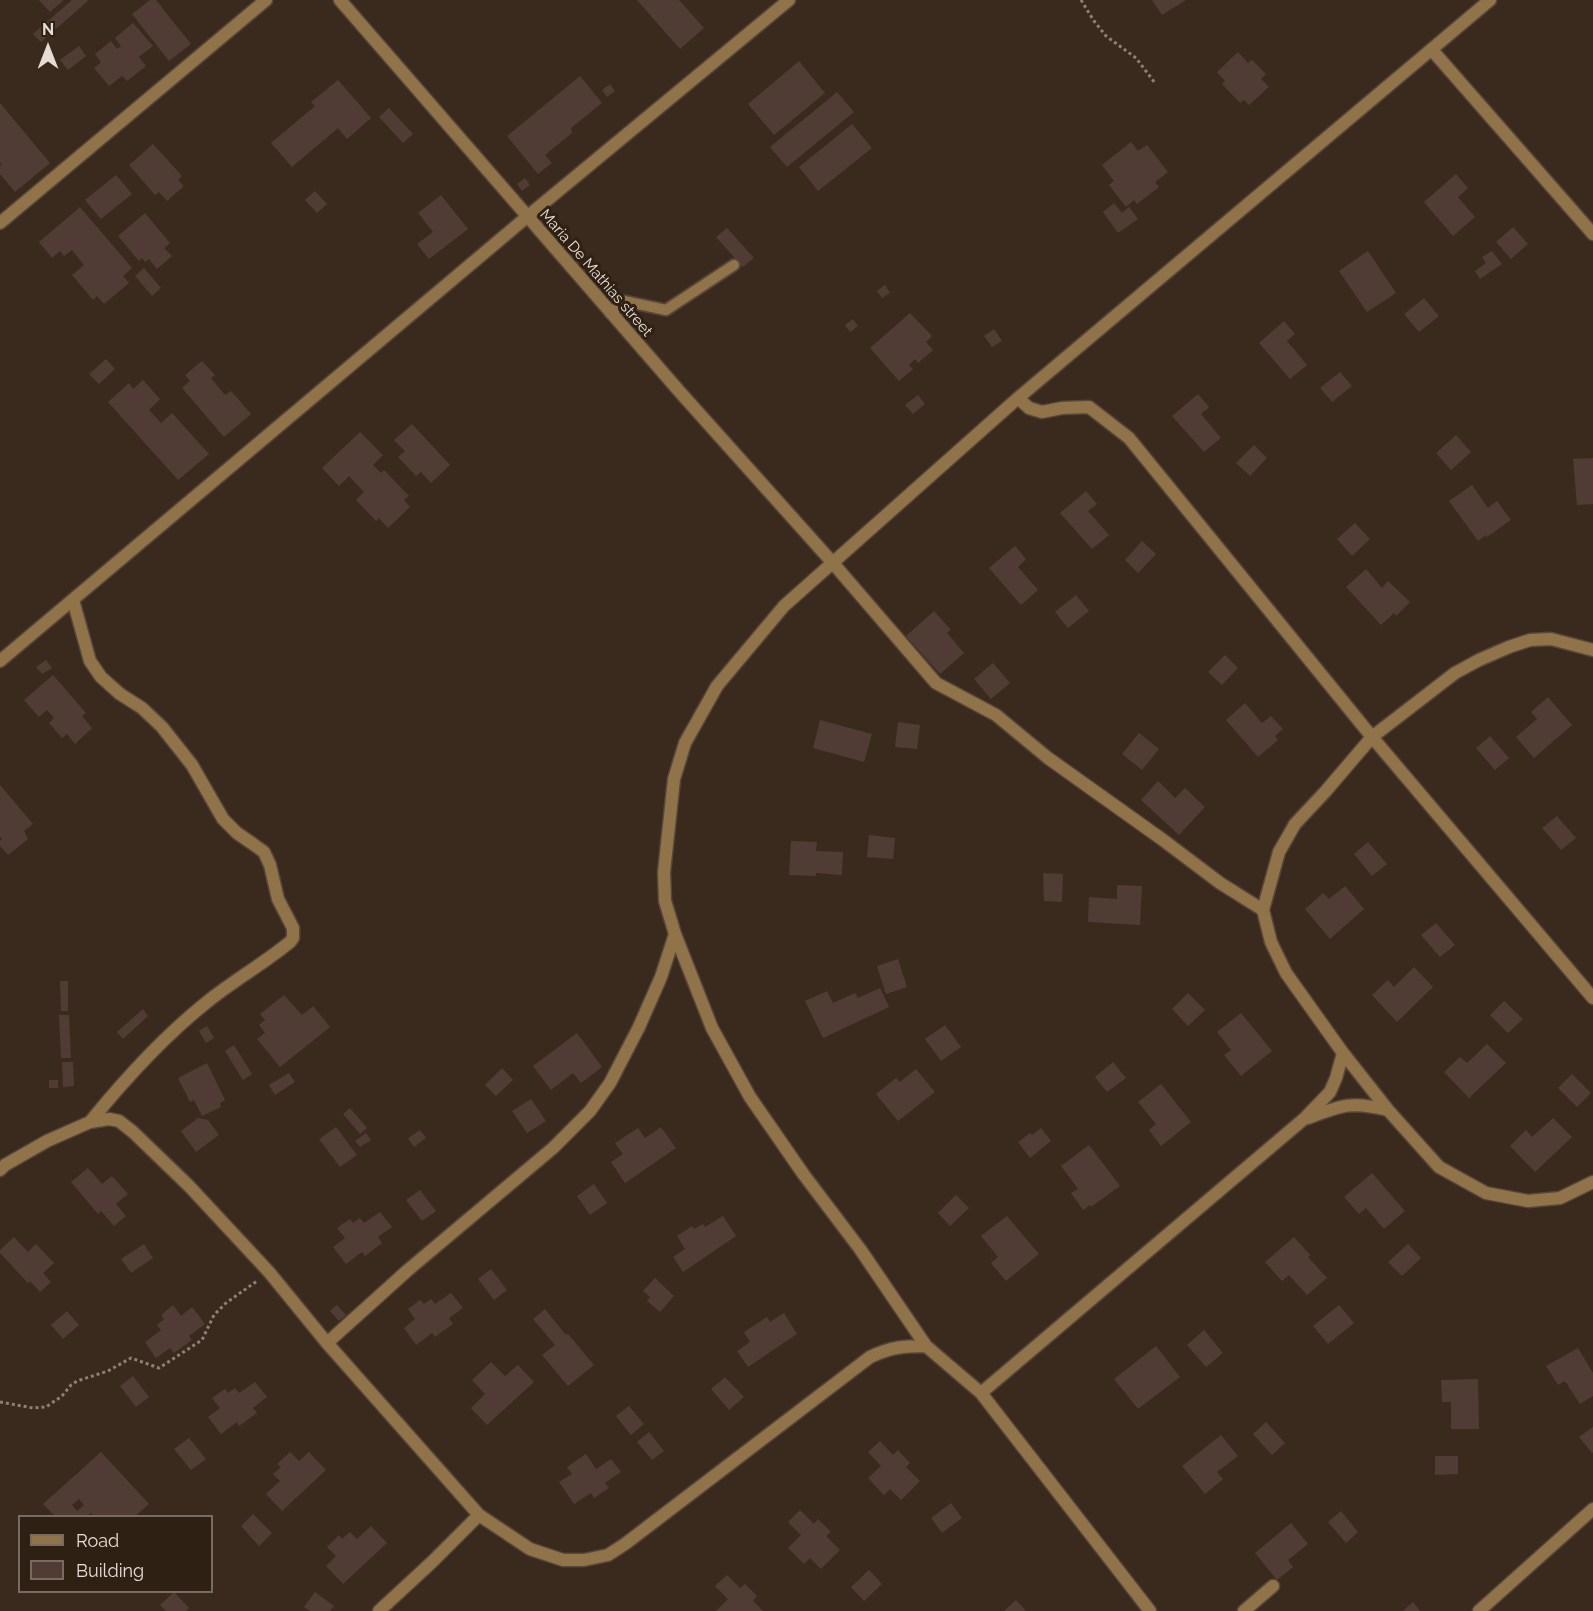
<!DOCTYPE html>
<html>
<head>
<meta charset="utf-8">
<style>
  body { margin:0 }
  #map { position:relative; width:1593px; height:1611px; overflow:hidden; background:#3a2a1e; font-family:Raleway,sans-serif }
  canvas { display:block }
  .legend { position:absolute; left:18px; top:1515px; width:195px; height:78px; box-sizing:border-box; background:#2f2014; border:2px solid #796b61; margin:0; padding:8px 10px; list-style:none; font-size:18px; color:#e7dcd4 }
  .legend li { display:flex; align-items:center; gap:12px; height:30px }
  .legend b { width:30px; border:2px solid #796b61 }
  .north { position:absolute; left:18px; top:18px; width:60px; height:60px; -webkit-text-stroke:4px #2f2014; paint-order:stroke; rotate:0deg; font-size:16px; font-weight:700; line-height:24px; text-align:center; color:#e7dcd4 }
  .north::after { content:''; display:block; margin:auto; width:21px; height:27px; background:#e7dcd4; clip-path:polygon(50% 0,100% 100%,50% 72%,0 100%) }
</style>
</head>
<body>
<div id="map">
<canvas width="1593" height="1611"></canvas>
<ul class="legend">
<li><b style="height:8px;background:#907349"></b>Road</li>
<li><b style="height:16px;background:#513c35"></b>Building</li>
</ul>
<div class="north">N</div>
</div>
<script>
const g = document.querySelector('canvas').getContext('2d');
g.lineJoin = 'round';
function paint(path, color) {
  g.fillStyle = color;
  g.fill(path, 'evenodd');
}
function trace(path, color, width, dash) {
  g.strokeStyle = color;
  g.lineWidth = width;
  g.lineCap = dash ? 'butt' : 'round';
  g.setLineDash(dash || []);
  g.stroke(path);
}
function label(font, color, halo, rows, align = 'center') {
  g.font = font + ' Raleway,sans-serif';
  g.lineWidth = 6;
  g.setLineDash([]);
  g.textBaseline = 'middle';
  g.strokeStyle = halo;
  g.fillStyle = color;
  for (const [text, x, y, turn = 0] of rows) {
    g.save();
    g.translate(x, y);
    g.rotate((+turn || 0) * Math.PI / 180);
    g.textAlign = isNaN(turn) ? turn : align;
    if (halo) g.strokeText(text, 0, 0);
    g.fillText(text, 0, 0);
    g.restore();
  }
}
paint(new Path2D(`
  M 39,0 L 64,0 L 50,12 Z
  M 72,0 L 89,0 L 41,42 L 33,34 Z
  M 150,0 L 156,0 L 191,44 L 169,61 L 132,14 Z
  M 637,0 L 679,0 L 704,28 L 680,49 Z
  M 1152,0 L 1186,0 L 1162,15 Z
  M 133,23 L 153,46 L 139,57 L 146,66 L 127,81 L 122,76 L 109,86 L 94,68 L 101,62 L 95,54 L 111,41 L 117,49 L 121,46 L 115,38 Z
  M 79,46 L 86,56 L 68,70 L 60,60 Z
  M 1238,52 L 1248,63 L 1252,60 L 1266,74 L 1261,79 L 1269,87 L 1249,105 L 1244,100 L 1240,103 L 1222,84 L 1225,81 L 1217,72 Z
  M 799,61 L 825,93 L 774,135 L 748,104 Z
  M 580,76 L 602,103 L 571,128 L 572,133 L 545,155 L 552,163 L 538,174 L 507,136 Z
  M 338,80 L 371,118 L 347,139 L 338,128 L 292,167 L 271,143 L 315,106 L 311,102 Z
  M 610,84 L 615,91 L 607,97 L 602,90 Z
  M 837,92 L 854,112 L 787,167 L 770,147 Z
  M 0,103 L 50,163 L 15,192 L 0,174 L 0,166 L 2,164 L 0,163 Z
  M 389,108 L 413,134 L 403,143 L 379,117 Z
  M 852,124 L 872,148 L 818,191 L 799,167 Z
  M 1131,142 L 1138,151 L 1147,145 L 1168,172 L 1155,182 L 1159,187 L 1137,204 L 1134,200 L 1126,207 L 1109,185 L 1114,181 L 1102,165 Z
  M 153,144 L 182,176 L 178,180 L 184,186 L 167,201 L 159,192 L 155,195 L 129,165 Z
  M 1456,174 L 1468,188 L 1458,197 L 1475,217 L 1453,236 L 1424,202 Z
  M 116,175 L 132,194 L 101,219 L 85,200 Z
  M 525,178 L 530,185 L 522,191 L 517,184 Z
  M 315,191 L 327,204 L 317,213 L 305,200 Z
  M 441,195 L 468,229 L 429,259 L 417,244 L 433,232 L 418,213 Z
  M 1114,203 L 1122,213 L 1129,207 L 1138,219 L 1118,233 L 1103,212 Z
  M 80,207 L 132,268 L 123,276 L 129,283 L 104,304 L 97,296 L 93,300 L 72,275 L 84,265 L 72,250 L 64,256 L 60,251 L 52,258 L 39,242 Z
  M 145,213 L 170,243 L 164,248 L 172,256 L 157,269 L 149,259 L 145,262 L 142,258 L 139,261 L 118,236 Z
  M 1513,227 L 1528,244 L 1511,259 L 1496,242 Z
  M 727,228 L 754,258 L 743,267 L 716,237 Z
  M 1368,251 L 1396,293 L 1367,312 L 1339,271 Z
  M 1492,251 L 1502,264 L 1480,279 L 1475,271 L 1486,263 L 1482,257 Z
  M 144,268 L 161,288 L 152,296 L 135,276 Z
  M 885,285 L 890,293 L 882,298 L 877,291 Z
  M 1424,298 L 1439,316 L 1419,332 L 1404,314 Z
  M 910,313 L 932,336 L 926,342 L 933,350 L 918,363 L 915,359 L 909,365 L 913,369 L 899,381 L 870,348 Z
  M 853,319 L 858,326 L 850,332 L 845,325 Z
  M 1284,321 L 1295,334 L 1287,341 L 1307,365 L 1290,379 L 1259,343 Z
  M 994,329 L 1002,341 L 992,347 L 984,336 Z
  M 106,359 L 115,369 L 99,384 L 89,374 Z
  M 202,361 L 215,375 L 211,378 L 225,395 L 231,391 L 251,414 L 224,437 L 182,388 L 190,381 L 185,375 Z
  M 1340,372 L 1352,386 L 1332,402 L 1320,388 Z
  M 143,380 L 160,399 L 149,410 L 161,423 L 172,413 L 209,454 L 178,480 L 108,402 L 129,383 L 133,389 Z
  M 1198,394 L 1209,407 L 1201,414 L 1221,438 L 1204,452 L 1172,416 Z
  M 918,395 L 925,404 L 913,414 L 905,405 Z
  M 412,424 L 450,465 L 431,483 L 421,472 L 416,476 L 398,457 L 405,451 L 394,440 Z
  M 360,432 L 383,455 L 373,465 L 381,473 L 384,470 L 409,496 L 404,500 L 410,507 L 388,528 L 379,518 L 376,521 L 356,500 L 364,492 L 349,476 L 339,486 L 322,468 Z
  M 1456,435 L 1471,452 L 1451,470 L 1436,453 Z
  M 1254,445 L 1267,458 L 1250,476 L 1236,463 Z
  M 1593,458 L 1593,504 L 1577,505 L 1573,459 Z
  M 1472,485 L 1488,508 L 1497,501 L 1511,520 L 1487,537 L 1486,535 L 1478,541 L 1449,501 Z
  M 1086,491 L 1097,504 L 1088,511 L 1109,535 L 1092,549 L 1060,513 Z
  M 1355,523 L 1370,539 L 1352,556 L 1337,539 Z
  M 1142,541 L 1156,554 L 1138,573 L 1125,560 Z
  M 1015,546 L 1026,559 L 1018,567 L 1038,590 L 1021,605 L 989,568 Z
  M 1366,569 L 1382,588 L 1388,581 L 1410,602 L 1396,616 L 1394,613 L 1381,625 L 1346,587 Z
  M 1076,595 L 1089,611 L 1068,628 L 1055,612 Z
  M 934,611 L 951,630 L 947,633 L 964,653 L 940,674 L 906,636 Z
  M 1225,655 L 1238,668 L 1222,685 L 1208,672 Z
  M 46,660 L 52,668 L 42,674 L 36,667 Z
  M 993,663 L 1010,683 L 991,699 L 974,679 Z
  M 53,675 L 86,713 L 82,716 L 92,728 L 75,744 L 67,734 L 62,738 L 49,723 L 54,718 L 47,710 L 39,717 L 24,700 Z
  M 1548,697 L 1572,725 L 1534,758 L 1516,737 L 1537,719 L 1531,712 Z
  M 1245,703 L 1262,723 L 1271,716 L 1283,729 L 1275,736 L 1278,740 L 1258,757 L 1226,720 Z
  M 820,720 L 872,734 L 864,762 L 813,748 Z
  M 898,722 L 920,725 L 917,749 L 895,747 Z
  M 1139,733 L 1159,749 L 1142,770 L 1122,754 Z
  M 1490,736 L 1509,758 L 1495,770 L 1476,748 Z
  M 1158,781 L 1175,798 L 1185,788 L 1205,807 L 1179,835 L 1141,800 Z
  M 0,785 L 33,824 L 24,831 L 28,839 L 8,855 L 0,846 L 0,841 L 2,839 L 0,837 Z
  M 1557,816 L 1576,838 L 1561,850 L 1542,828 Z
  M 869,835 L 895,838 L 893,859 L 867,857 Z
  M 791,841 L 817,842 L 816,851 L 843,852 L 842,875 L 816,873 L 816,876 L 789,875 Z
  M 1368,842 L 1387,864 L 1372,876 L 1354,854 Z
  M 1043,873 L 1063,874 L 1062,902 L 1044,901 Z
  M 1117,885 L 1142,886 L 1140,925 L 1088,922 L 1089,897 L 1117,899 Z
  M 1345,886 L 1364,909 L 1330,939 L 1305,909 L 1323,893 L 1329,899 Z
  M 1436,923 L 1455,945 L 1440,957 L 1421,935 Z
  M 898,959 L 907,987 L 886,994 L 877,966 Z
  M 1414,967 L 1433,987 L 1397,1022 L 1372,995 L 1388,980 L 1394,987 Z
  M 60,981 L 68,981 L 68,1011 L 61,1011 Z
  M 880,988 L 889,1007 L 823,1038 L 805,1001 L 827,991 L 833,1003 L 855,993 L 858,998 Z
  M 1188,993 L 1205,1010 L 1188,1026 L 1172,1009 Z
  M 284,995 L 302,1015 L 313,1006 L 330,1027 L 280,1067 L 257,1039 L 265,1033 L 259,1025 L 265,1020 L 260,1014 Z
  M 1504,1001 L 1523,1019 L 1508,1033 L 1490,1015 Z
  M 143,1009 L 148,1016 L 123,1039 L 117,1032 Z
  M 1241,1013 L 1272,1051 L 1241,1076 L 1224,1055 L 1231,1050 L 1217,1032 Z
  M 59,1015 L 69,1015 L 71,1058 L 61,1058 Z
  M 945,1025 L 961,1047 L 941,1061 L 925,1039 Z
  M 207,1026 L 214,1038 L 206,1043 L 199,1031 Z
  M 577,1033 L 602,1067 L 581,1083 L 573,1073 L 551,1090 L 533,1066 Z
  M 1487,1044 L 1506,1063 L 1469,1098 L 1444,1072 L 1460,1057 L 1467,1063 Z
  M 234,1045 L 252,1074 L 243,1080 L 225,1051 Z
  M 62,1062 L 73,1062 L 74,1086 L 63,1087 Z
  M 1113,1062 L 1126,1078 L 1107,1092 L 1095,1077 Z
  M 207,1063 L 225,1100 L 220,1103 L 221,1107 L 202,1116 L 194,1100 L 190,1102 L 178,1078 Z
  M 502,1068 L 513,1080 L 496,1096 L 485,1085 Z
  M 916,1069 L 935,1092 L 898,1121 L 876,1094 L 896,1078 L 900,1082 Z
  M 289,1073 L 295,1082 L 275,1095 L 269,1085 Z
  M 1572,1074 L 1591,1093 L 1577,1107 L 1558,1088 Z
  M 49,1080 L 58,1080 L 58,1088 L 49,1088 Z
  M 1161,1084 L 1191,1122 L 1161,1146 L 1149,1130 L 1156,1124 L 1138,1102 Z
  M 531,1099 L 546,1121 L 527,1133 L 512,1111 Z
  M 350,1108 L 367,1128 L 360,1134 L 343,1114 Z
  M 198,1118 L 208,1120 L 219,1135 L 196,1152 L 181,1131 Z
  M 1553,1118 L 1572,1137 L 1535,1172 L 1510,1146 L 1526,1130 L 1532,1137 Z
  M 336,1127 L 357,1155 L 340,1167 L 319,1139 Z
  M 661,1127 L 676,1148 L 625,1183 L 611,1162 L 623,1154 L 615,1143 L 638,1128 L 645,1138 Z
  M 1041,1128 L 1051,1141 L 1030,1158 L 1018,1142 L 1030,1133 L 1032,1135 Z
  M 420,1130 L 426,1138 L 414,1147 L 408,1138 Z
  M 366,1133 L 371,1140 L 360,1147 L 355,1141 Z
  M 1089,1145 L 1120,1186 L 1091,1207 L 1090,1205 L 1083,1210 L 1071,1193 L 1078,1189 L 1061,1166 Z
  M 88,1168 L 102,1184 L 112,1176 L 128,1194 L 116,1204 L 126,1216 L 114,1226 L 101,1211 L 98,1214 L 71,1182 Z
  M 1372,1173 L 1405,1211 L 1384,1229 L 1366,1208 L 1359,1214 L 1344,1197 Z
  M 594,1184 L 607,1203 L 590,1215 L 577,1196 Z
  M 420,1190 L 436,1211 L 422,1221 L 406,1200 Z
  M 956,1195 L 969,1208 L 950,1226 L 938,1213 Z
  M 380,1212 L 392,1227 L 378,1237 L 382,1243 L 365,1256 L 362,1252 L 346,1264 L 333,1247 L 345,1238 L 337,1228 L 350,1219 L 353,1223 L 360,1218 L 364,1223 Z
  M 723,1216 L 736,1236 L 683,1272 L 673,1257 L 685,1249 L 677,1236 L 692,1226 L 694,1229 L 703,1224 L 705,1227 Z
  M 1007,1216 L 1039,1254 L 1006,1281 L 991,1263 L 998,1257 L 981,1236 Z
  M 14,1237 L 28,1252 L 36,1244 L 54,1263 L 43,1273 L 51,1282 L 40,1292 L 30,1281 L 28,1283 L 0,1253 L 0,1250 Z
  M 1294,1237 L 1310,1255 L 1308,1257 L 1327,1278 L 1307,1295 L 1289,1275 L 1282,1281 L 1265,1262 Z
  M 144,1244 L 153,1258 L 131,1273 L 121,1259 Z
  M 1408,1244 L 1421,1258 L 1402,1276 L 1388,1262 Z
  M 491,1269 L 507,1290 L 494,1300 L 478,1279 Z
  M 655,1278 L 674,1296 L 660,1312 L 647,1301 L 650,1297 L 643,1291 Z
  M 451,1293 L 463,1308 L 449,1318 L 453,1324 L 435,1337 L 432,1333 L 416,1345 L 404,1328 L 415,1319 L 408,1309 L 420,1300 L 424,1304 L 431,1299 L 435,1304 Z
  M 173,1305 L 181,1316 L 192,1307 L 205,1324 L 189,1336 L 192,1340 L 174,1353 L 170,1348 L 156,1358 L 145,1342 L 161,1330 L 157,1325 L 164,1319 L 161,1315 Z
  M 337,1305 L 346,1315 L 339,1321 L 330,1311 Z
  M 1339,1305 L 1354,1323 L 1328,1344 L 1313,1326 Z
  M 545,1309 L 566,1335 L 568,1334 L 594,1365 L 568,1386 L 542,1355 L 555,1345 L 533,1319 Z
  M 67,1311 L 79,1325 L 63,1339 L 51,1325 Z
  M 784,1313 L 797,1334 L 748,1367 L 737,1351 L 750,1342 L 744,1332 L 767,1317 L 770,1322 Z
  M 1204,1330 L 1223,1353 L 1206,1367 L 1187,1345 Z
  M 1156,1346 L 1180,1377 L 1138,1409 L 1114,1379 Z
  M 1578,1348 L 1593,1373 L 1593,1396 L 1580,1404 L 1565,1381 L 1558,1385 L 1546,1366 Z
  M 491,1362 L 505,1376 L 518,1365 L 534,1382 L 487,1425 L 471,1408 L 485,1394 L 472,1380 Z
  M 133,1376 L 149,1397 L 136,1407 L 120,1386 Z
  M 725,1377 L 744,1397 L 729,1410 L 711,1389 Z
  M 1478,1379 L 1479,1429 L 1451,1429 L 1451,1402 L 1442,1402 L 1441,1380 Z
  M 255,1382 L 267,1397 L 253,1408 L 257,1413 L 239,1426 L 237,1422 L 221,1434 L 208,1417 L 220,1408 L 212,1398 L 225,1389 L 228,1393 L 235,1388 L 239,1393 Z
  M 629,1406 L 644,1424 L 631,1435 L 616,1416 Z
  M 1266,1422 L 1285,1443 L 1272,1455 L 1253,1434 Z
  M 1593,1427 L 1593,1452 L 1592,1453 L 1579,1437 Z
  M 649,1432 L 664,1451 L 652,1460 L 637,1442 Z
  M 1221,1435 L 1238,1456 L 1217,1472 L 1223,1479 L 1205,1494 L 1182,1466 Z
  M 189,1438 L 206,1459 L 191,1470 L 174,1449 Z
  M 880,1441 L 893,1455 L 898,1450 L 910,1463 L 906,1467 L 920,1481 L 901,1500 L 890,1489 L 884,1495 L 868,1478 L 881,1466 L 868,1452 Z
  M 101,1452 L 149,1504 L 135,1516 L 94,1516 L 91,1513 L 87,1516 L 55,1516 L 43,1504 ZM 79,1499 L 84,1505 L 77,1511 L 72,1505 Z
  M 290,1452 L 299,1461 L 309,1452 L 326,1470 L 282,1511 L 266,1494 L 280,1481 L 273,1474 L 281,1467 L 277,1464 Z
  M 586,1454 L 596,1469 L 611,1459 L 621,1472 L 605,1483 L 609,1488 L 594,1498 L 591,1493 L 574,1504 L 559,1482 L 572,1474 L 567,1467 Z
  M 1435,1456 L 1458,1456 L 1458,1474 L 1435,1475 Z
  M 951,1503 L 962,1518 L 942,1533 L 931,1518 Z
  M 800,1510 L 814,1524 L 818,1519 L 831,1532 L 826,1536 L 840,1550 L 821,1569 L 810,1558 L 804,1564 L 788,1548 L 801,1535 L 788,1522 Z
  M 1341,1511 L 1358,1532 L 1346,1543 L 1328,1522 Z
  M 253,1514 L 272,1533 L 259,1546 L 241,1526 Z
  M 1291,1523 L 1308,1544 L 1288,1560 L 1293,1567 L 1277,1580 L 1255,1553 Z
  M 371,1526 L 387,1543 L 343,1584 L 326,1566 L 336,1556 L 327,1547 L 339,1535 L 342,1539 L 350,1532 L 357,1539 Z
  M 869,1570 L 882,1584 L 864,1601 L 851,1587 Z
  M 727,1575 L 740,1588 L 745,1584 L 757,1596 L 753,1601 L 763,1611 L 716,1611 L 728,1599 L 715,1586 Z
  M 174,1592 L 189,1608 L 186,1611 L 166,1611 L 160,1605 Z
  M 315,1592 L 334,1606 L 330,1611 L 310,1611 L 304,1607 Z
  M 1016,1600 L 1026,1611 L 1004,1611 Z
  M 1413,1602 L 1420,1611 L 1403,1611 Z`), '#513c35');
const lane = new Path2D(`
  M 610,313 L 624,301 L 666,310 L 734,265`);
const street = new Path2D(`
  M 340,0 L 679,391 L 832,562 L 936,683 L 996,715 L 1048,758 L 1163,840 L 1220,883 L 1263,910
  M 1432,50 L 1593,234
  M 0,223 L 266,0
  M 1018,398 L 1029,408 L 1042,412 L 1062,408 L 1089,407 L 1129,438 L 1372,737 L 1593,998
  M 73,600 L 90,661 L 101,677 L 120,694 L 142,708 L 162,727 L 192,765 L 223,819 L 237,833 L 253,844 L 264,852 L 270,865 L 278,899 L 293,928 L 293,938 L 290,942 C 263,964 233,981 207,1002 C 163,1037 125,1079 90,1122
  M 1593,650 L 1551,639 L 1530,640 L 1509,647 L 1479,660 L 1455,673 L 1372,737 L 1325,792 L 1295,824 L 1279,852 L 1263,910 L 1271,942 L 1286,973 L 1343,1053 L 1388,1110 L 1439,1167 L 1486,1193 L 1528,1201 L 1560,1198 L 1593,1182
  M 0,661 L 528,216 L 789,0
  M 1308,1118 C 1342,1105 1351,1101 1388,1110
  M 0,1170 L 5,1165 L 47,1141 L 90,1122 L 109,1119 L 119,1121 L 133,1132 L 189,1186 L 269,1272 L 327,1343 L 479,1515 L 530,1549 L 563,1560 L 584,1560 L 608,1555 L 625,1544 L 870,1357 C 891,1347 904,1346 926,1346
  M 327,1343 L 408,1270 L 553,1148 L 590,1111 L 610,1083 L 639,1027 L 661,977 L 675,934
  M 981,1393 L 1305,1118 L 1330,1092 L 1336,1078 L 1343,1053
  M 379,1611 L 432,1562 L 479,1515
  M 1150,1611 L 981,1393 L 926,1346 L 860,1249 L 804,1175 L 750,1097 L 712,1028 L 675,934 L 665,901 L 664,872 L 674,779 L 685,743 L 717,686 L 784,606 L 1018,398 L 1490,0
  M 1244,1611 L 1273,1586
  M 1479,1611 L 1593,1509`);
trace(lane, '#56463b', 14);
trace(street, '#56463b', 15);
trace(new Path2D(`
  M 1081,0 L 1094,21 L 1106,36 L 1136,58 L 1155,83
  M 0,1402 L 33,1408 L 46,1407 L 62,1396 L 71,1385 L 77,1381 L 108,1371 L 131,1358 L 159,1368 L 202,1340 L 214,1315 L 226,1303 L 257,1281`), '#8d8076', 3, [3, 3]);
trace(lane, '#907349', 10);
trace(street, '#907349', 12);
label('15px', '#e7dcd4', '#2f2014', [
  ["Maria De Mathias street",596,273,49]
]);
</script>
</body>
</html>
